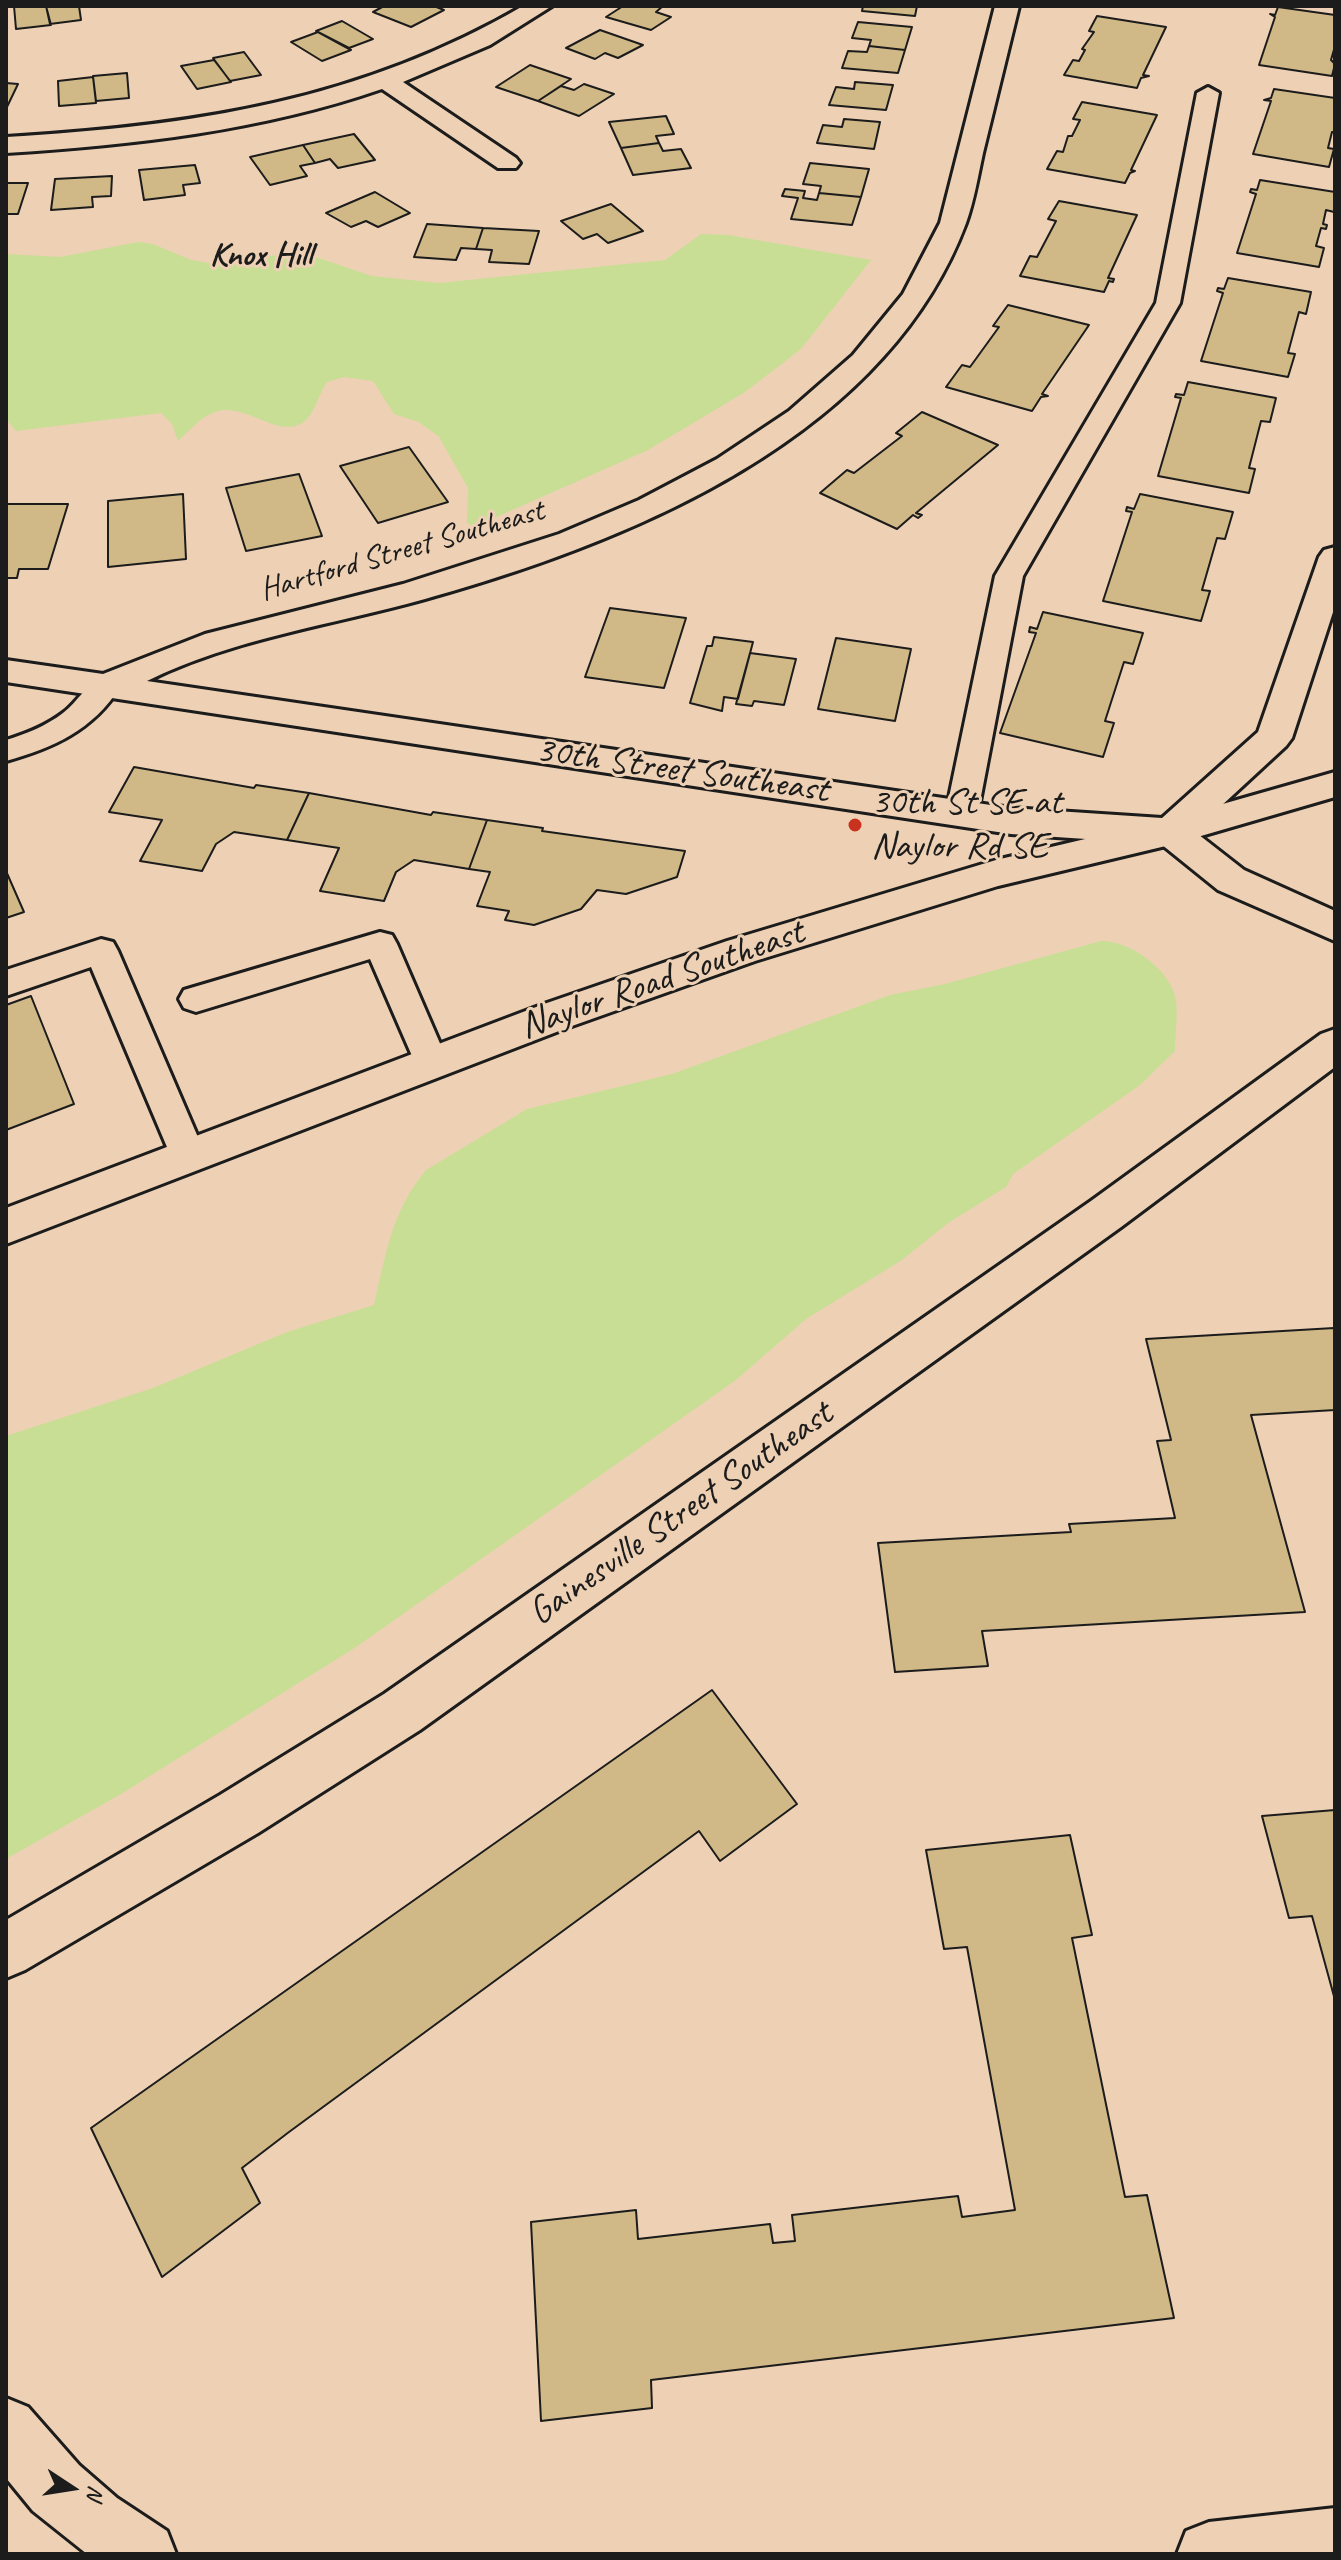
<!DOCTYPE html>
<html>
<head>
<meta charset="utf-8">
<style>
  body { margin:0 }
  #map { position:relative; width:1341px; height:2560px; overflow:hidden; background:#eed1b4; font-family:Caveat,sans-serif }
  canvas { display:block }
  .frame { position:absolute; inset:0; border:8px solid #1c1c1c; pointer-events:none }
  .north { position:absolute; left:32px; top:2448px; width:80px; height:80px; -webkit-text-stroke:6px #eed1b4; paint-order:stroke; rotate:102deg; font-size:22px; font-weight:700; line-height:32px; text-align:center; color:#1c1c1c }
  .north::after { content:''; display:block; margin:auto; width:28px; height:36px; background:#1c1c1c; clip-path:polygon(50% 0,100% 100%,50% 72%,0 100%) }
</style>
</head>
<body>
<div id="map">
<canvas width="1341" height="2560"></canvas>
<div class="frame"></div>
<div class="north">N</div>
</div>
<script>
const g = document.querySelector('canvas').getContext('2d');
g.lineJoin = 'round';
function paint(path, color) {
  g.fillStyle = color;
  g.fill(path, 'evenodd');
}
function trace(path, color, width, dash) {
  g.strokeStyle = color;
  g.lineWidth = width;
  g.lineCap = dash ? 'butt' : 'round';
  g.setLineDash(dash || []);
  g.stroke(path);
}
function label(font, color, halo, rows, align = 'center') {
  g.font = font + ' Caveat,sans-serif';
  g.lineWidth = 6;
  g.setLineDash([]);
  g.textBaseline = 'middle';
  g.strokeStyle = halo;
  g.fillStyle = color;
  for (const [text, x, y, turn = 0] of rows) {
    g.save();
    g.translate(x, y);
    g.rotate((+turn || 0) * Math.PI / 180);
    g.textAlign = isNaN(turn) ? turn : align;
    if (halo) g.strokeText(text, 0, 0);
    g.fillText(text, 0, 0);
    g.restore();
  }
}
paint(new Path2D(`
  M 701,234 L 728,235 L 871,260 L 801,349 L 745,392 L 648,450 L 474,527 L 467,523 L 468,488 L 439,437 L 419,422 L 394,414 L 373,381 L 344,377 L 327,382 C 319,393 316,410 306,420 C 281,442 248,403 218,411 C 202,415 189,431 178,441 L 172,424 L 161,413 L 16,431 L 6,419 L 6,254 L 60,257 L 138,242 L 153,244 L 191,260 L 220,265 L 288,253 L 310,255 L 372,276 L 439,283 L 665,260 Z
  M 1101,941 C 1131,941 1170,969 1176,1000 C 1178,1016 1175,1035 1175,1051 L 1140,1085 L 1013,1174 L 1006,1187 L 948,1223 L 902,1260 L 806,1319 L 736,1380 L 356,1647 L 121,1794 L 6,1859 L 6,1436 L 153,1388 L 287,1332 L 374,1305 C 386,1254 391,1212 426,1170 L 527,1109 L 672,1074 L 890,995 L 945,984 Z`), '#c7de94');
const building = new Path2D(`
  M 14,6 L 46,6 L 51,25 L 16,29 Z
  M 46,6 L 79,6 L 81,20 L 50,24 Z
  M 384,6 L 434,6 L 444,10 L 411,27 L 373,12 Z
  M 623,6 L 663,6 L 656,12 L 671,17 L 651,30 L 606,17 Z
  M 863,6 L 917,6 L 915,16 L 862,11 Z
  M 1278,7 L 1335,15 L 1335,46 L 1331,60 L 1335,64 L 1332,76 L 1259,65 L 1275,17 L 1270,14 L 1275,15 Z
  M 1097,16 L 1166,27 L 1143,75 L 1149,76 L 1141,78 L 1137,88 L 1064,75 L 1073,60 L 1079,61 L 1085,50 L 1082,49 L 1094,32 L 1089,31 Z
  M 342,21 L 373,39 L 349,48 L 316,31 Z
  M 858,22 L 912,27 L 905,50 L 869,46 L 871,40 L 852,38 Z
  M 600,30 L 643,45 L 618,58 L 605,53 L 595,59 L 566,48 Z
  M 318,32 L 351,50 L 322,61 L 291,42 Z
  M 869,46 L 905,50 L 898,73 L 842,68 L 848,51 L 867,52 Z
  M 244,52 L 261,75 L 230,81 L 213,58 Z
  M 214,60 L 231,82 L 197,89 L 181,66 Z
  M 530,65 L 571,79 L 538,101 L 496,87 Z
  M 127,73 L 129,98 L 96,101 L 93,76 Z
  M 93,77 L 96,103 L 59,106 L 58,81 Z
  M 855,82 L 893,85 L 886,110 L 829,105 L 836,87 L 854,89 Z
  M 6,83 L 18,84 L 6,109 Z
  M 584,84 L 614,94 L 579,116 L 538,101 L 561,86 L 574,90 Z
  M 1274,89 L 1335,98 L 1335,132 L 1332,132 L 1328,148 L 1334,149 L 1329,167 L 1253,154 L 1271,101 L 1264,100 L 1271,98 Z
  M 1082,102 L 1157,115 L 1131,170 L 1135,171 L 1130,173 L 1125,183 L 1047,169 L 1057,151 L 1063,152 L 1068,136 L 1072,136 L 1080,120 L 1073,119 Z
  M 666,116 L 674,134 L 656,136 L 659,143 L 621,148 L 609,122 Z
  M 844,119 L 880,122 L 874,149 L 817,143 L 823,125 L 842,127 Z
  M 354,134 L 375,160 L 338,168 L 330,159 L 315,163 L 303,145 Z
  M 659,143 L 663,151 L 681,149 L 691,168 L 633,175 L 621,148 Z
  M 303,145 L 315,163 L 300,166 L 307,176 L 270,185 L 250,157 Z
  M 810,163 L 869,169 L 861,197 L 819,193 L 821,186 L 803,184 Z
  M 195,165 L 200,183 L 183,185 L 185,195 L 144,200 L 139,170 Z
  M 112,176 L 111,196 L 92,197 L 93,207 L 51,210 L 55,179 Z
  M 1260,180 L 1335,192 L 1334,212 L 1326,210 L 1323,224 L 1327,225 L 1326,229 L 1321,228 L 1316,246 L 1324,248 L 1319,267 L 1237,253 L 1256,194 L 1250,192 L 1251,189 L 1257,190 Z
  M 6,183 L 28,183 L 18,214 L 6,214 Z
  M 785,189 L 805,191 L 803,198 L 817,200 L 819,193 L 861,197 L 852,225 L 791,219 L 798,198 L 782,196 Z
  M 375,192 L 410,213 L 378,227 L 366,221 L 351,227 L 326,213 Z
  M 1059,201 L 1137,215 L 1108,278 L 1114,279 L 1113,282 L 1109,281 L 1104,292 L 1020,276 L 1030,256 L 1037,257 L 1056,221 L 1048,219 Z
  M 611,204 L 643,231 L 608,243 L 597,234 L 583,239 L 561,221 Z
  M 427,224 L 483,228 L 476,249 L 461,248 L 456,260 L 414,257 Z
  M 483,228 L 539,231 L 529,264 L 489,262 L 492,250 L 476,249 Z
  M 1228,278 L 1311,292 L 1306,314 L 1299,312 L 1288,353 L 1295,354 L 1288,377 L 1201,361 L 1223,293 L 1217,291 L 1218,288 L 1224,289 Z
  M 1008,305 L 1089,325 L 1042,394 L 1048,396 L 1041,397 L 1032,411 L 946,387 L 962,365 L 970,367 L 999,327 L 993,326 Z
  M 1188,382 L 1276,398 L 1270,422 L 1261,421 L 1249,468 L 1255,469 L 1249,493 L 1158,476 L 1181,398 L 1175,397 L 1176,394 L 1184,395 Z
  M 922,412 L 998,445 L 916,513 L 922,515 L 918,518 L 913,515 L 897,529 L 820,493 L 847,470 L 854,473 L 902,436 L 896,433 Z
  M 409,447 L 448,502 L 378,523 L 340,466 Z
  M 299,474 L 322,536 L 246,551 L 226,488 Z
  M 183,494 L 186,559 L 108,567 L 108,501 Z
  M 1140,494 L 1233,512 L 1225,539 L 1217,538 L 1202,590 L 1210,591 L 1201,621 L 1103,601 L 1132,512 L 1126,511 L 1127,507 L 1134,509 Z
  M 6,504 L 68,504 L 48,569 L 19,569 L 17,578 L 6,578 Z
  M 610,608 L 686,618 L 664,688 L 585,677 Z
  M 1043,612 L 1143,633 L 1133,664 L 1124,662 L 1105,721 L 1114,723 L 1103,757 L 1000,733 L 1036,633 L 1029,632 L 1030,627 L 1037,629 Z
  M 714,637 L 753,642 L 738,699 L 724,697 L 722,711 L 690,703 L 707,646 L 712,646 Z
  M 836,638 L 911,649 L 895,721 L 818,709 Z
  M 750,653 L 796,659 L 784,705 L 754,701 L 752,706 L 736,704 Z
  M 134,767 L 254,788 L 256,785 L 309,793 L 287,840 L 234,832 L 216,844 L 202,871 L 140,861 L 162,820 L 109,812 Z
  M 309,793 L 431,815 L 433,812 L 487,820 L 469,869 L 414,860 L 396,872 L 384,901 L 320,891 L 339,848 L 287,840 Z
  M 487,820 L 543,828 L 542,831 L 685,851 L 677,877 L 626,894 L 597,890 L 581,909 L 534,925 L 505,920 L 509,911 L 477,906 L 490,872 L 469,869 Z
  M 6,871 L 24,912 L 6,918 Z
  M 31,996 L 74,1104 L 6,1130 L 6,1005 Z
  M 1334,1328 L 1335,1410 L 1251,1415 L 1305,1612 L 982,1631 L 988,1666 L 895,1672 L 878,1543 L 1071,1532 L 1069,1524 L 1175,1518 L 1157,1441 L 1171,1440 L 1146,1339 Z
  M 712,1690 L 797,1804 L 720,1861 L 699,1831 L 289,2132 L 242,2168 L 260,2203 L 162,2277 L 91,2128 Z
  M 1335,1810 L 1335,2000 L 1312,1916 L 1289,1918 L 1262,1816 Z
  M 1070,1835 L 1092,1935 L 1072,1938 L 1125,2197 L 1147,2195 L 1174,2318 L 651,2380 L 652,2408 L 541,2421 L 531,2222 L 636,2210 L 638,2239 L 770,2224 L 773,2243 L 795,2241 L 792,2215 L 958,2196 L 962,2217 L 1015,2210 L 967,1947 L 944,1949 L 926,1850 Z`);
paint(building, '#d0b887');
trace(building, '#1c1c1c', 2);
const service = new Path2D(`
  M 1208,87 L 1219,93 L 1180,303 L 1023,576 L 978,812 L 973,820 L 962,823 L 951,820 L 946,812 L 995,576 L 1156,303 L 1197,93 Z
  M 105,677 L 115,680 L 120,687 C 93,730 53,748 6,761 L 6,740 C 26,734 46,726 63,713 C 78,702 87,682 105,677 Z
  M 380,932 L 392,935 L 397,944 L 448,1062 L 443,1072 L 431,1076 L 419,1072 L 370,959 L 196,1012 L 184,1008 L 179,999 L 184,990 Z
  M 101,939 L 113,942 L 118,951 L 206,1156 L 201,1166 L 188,1171 L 175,1166 L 91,967 L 6,996 L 6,970 Z`);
const minor = new Path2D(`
  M 523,6 L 552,6 L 490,45 L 403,82 L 516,158 L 520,163 L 516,168 L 498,168 L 382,89 C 261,131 133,145 6,153 L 6,137 C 194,126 359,101 523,6 Z
  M 995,6 L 1019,6 C 1007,55 995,104 983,153 C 978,176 974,201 966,223 C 885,439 629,542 425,599 C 332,625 234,638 147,681 L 1011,808 L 1162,818 L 1258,732 L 1319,557 L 1324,550 L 1335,547 L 1335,606 L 1292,738 L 1286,746 L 1194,831 L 1244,870 L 1335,911 L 1335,941 L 1218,890 L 1161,844 L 1011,834 L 6,682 L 6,660 L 103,674 L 205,634 L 403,584 L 559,534 L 639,500 L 717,459 L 789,411 L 853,355 L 903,294 L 940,223 Z
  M 1335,1029 L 1335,1067 L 1121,1227 L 420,1730 L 258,1833 L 25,1970 L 6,1978 L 6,1920 L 220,1795 L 384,1694 L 1091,1201 L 1321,1034 Z
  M 6,2398 L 28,2407 L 79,2465 L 117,2498 L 167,2531 L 176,2554 L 87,2554 L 33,2511 L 6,2478 Z
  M 1335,2508 L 1335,2554 L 1177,2554 L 1186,2531 L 1209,2522 Z`);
const secondary = new Path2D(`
  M 1335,772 L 1335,797 L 1170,845 L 998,886 L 755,961 L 572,1026 L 6,1244 L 6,1208 L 544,1004 L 727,941 L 996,860 L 1170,819 Z`);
trace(service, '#1c1c1c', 6);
trace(minor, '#1c1c1c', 6);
trace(secondary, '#1c1c1c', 6);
paint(service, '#eed1b4');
paint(minor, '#eed1b4');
paint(secondary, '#eed1b4');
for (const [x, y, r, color] of [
  [855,825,8,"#c8321e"]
]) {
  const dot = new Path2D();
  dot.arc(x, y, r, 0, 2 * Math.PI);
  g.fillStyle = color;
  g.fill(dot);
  trace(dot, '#eed1b4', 3);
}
label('32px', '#1c1c1c', '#eed1b4', [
  ["Hartford Street Southeast",402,551,-16]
]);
label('bold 34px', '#1c1c1c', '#eed1b4', [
  ["Knox Hill",261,256]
]);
label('38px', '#1c1c1c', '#eed1b4', [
  ["30th Street Southeast",682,771,8],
  ["Naylor Road Southeast",662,980,-19],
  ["Gainesville Street Southeast",681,1514,-35]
]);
label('38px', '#1c1c1c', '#eed1b4', [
  ["30th St SE at",871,803],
  ["Naylor Rd SE",871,847]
], 'left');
</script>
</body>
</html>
